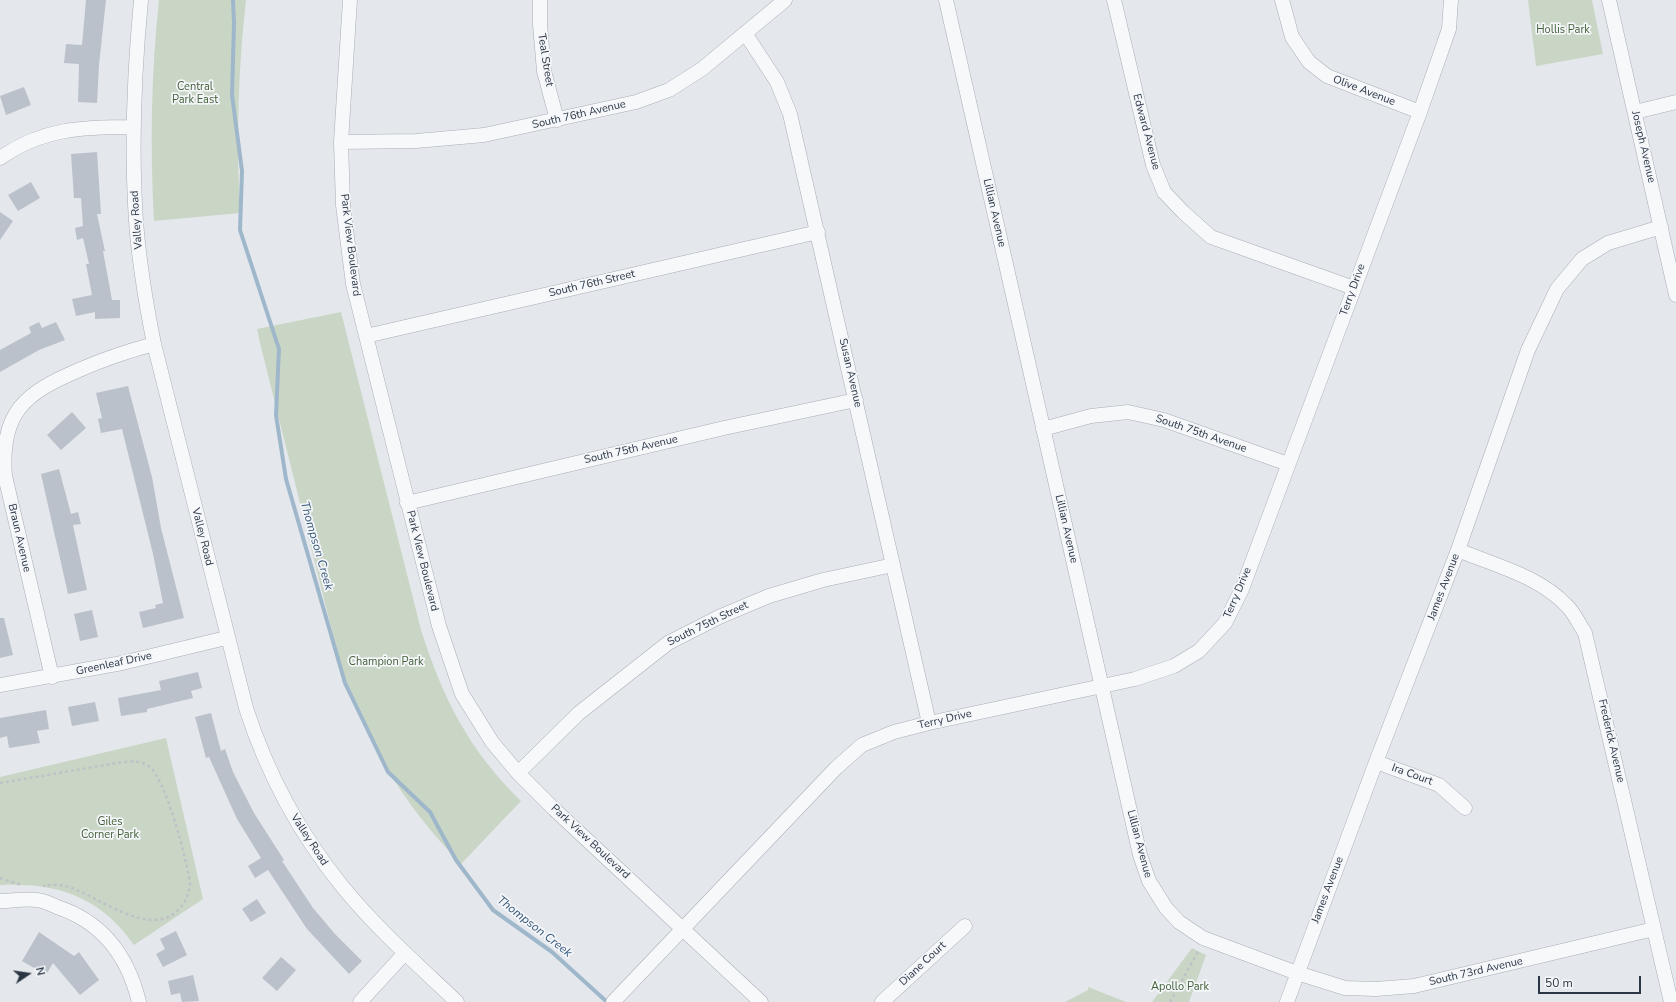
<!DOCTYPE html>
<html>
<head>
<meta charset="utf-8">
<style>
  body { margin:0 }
  #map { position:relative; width:1676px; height:1002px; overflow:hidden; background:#e4e7ec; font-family:"Nunito Sans",sans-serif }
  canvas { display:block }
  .north { position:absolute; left:8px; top:954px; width:40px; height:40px; -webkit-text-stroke:3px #f4f6f9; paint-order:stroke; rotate:77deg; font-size:11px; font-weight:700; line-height:16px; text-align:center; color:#2b3645 }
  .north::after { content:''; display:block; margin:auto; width:14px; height:18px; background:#2b3645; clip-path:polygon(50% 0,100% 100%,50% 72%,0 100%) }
  .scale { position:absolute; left:1538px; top:976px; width:103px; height:18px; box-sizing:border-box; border:2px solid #2b3645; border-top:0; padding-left:5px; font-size:12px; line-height:14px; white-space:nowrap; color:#2b3645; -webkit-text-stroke:3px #f4f6f9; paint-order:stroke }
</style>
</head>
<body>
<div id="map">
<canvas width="1676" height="1002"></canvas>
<div class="north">N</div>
<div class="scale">50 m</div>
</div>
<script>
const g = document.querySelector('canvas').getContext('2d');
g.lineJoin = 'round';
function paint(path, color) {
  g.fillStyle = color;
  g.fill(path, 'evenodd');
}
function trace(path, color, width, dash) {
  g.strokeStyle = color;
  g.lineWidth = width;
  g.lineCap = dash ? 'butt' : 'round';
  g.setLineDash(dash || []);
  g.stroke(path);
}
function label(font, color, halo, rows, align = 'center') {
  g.font = font + ' "Nunito Sans",sans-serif';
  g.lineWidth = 3.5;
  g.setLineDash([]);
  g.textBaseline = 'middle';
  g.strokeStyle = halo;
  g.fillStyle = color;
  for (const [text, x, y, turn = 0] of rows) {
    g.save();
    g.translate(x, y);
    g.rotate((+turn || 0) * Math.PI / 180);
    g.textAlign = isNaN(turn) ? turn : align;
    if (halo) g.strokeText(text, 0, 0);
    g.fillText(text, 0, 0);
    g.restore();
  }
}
paint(new Path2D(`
  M 159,0 L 246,0 C 238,71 236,141 240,213 L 154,221 C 150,147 151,74 159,0 Z
  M 1528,0 L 1592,0 L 1603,54 L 1536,66 Z
  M 341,312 L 421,630 C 443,699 469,750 521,801 L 461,864 C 401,802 362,737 338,655 L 260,343 L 257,329 Z
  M 166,738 L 203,899 L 134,945 C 101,897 57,882 0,885 L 0,777 Z
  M 1192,948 L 1206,955 L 1189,1002 L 1152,1002 Z
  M 1088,987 L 1126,1002 L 1065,1002 L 1088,990 Z`), '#cad6c5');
trace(new Path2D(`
  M 233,0 L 234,23 L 232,95 L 242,171 L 240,230 L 279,349 L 276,415 L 286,479 L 345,683 L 388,772 L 430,812 L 456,860 L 493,910 L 552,952 L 607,1002`), '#9fb7cb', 4);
paint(new Path2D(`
  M 86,0 L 106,0 L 99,65 L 97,103 L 78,102 L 79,64 L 64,63 L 66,44 L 82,45 Z
  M 24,87 L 31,105 L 6,115 L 0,96 Z
  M 97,152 L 101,214 L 97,214 L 105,251 L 103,251 L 112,300 L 120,300 L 120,318 L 95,319 L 95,312 L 76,316 L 72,299 L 92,295 L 86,264 L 89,264 L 83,238 L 77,240 L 75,228 L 83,226 L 81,198 L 74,198 L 71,154 Z
  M 31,182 L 40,198 L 18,211 L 8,195 Z
  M 0,212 L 13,221 L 0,240 Z
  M 39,322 L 42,328 L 56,322 L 65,340 L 39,350 L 0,372 L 0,350 L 31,333 L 29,327 Z
  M 128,386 L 152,477 L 161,528 L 184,618 L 143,628 L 139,612 L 156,608 L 155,605 L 163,603 L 153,554 L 122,429 L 101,433 L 98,419 L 102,418 L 96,393 Z
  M 72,412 L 86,428 L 61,450 L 47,435 Z
  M 59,469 L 71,514 L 78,512 L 81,524 L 73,525 L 87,590 L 68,594 L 41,474 Z
  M 92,610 L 98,637 L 80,641 L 74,614 Z
  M 0,618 L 4,618 L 13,655 L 0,658 Z
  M 198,672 L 202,688 L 191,691 L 193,698 L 147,709 L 147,712 L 121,716 L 118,698 L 161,690 L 159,681 Z
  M 95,702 L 99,721 L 72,726 L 68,707 Z
  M 46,710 L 49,729 L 37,731 L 40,743 L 9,748 L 7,736 L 0,738 L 0,718 Z
  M 211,713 L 221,751 L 225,749 L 233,772 L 254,813 L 284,860 L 282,861 L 313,908 L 335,934 L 362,961 L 349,974 L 307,929 L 268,870 L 255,878 L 248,866 L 261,858 L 237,819 L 209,757 L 206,758 L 195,717 Z
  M 257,899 L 266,913 L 251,922 L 242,909 Z
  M 176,931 L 187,955 L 163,967 L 156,954 L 165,949 L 160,939 Z
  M 39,932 L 74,956 L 79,952 L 99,980 L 80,995 L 53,963 L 46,975 L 22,961 Z
  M 281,957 L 296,970 L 277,991 L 262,978 Z
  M 193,975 L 199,1001 L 182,1002 L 180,993 L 171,995 L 168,981 Z`), '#bbc1ca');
const minor = new Path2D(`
  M 141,0 C 134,74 131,147 136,221 C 139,262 146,304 154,344 L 246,708 C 267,773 299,833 342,886 C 376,928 418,965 457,1002
  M 350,0 L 341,142 L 343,205 L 353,284 L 439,626 L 462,694 L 492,742 L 518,773 L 555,810 L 761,1002
  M 540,0 L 540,25 L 544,71 L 557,120
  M 946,0 L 1140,855 L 1149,881 L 1166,908 L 1179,922 L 1203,938 L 1297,973 L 1345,988 L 1376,989 L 1414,986 L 1654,929
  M 1114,0 L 1153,165 L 1164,192 L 1183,212 L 1211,237 L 1354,288
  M 1282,0 L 1292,37 L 1309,62 L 1327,76 L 1420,112
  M 1609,0 L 1676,295
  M 745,33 L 777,82 L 790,114 L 929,723
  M 1635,112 L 1676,102
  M 341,142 L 416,141 L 484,135 L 636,102 L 669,90 L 702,69 L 785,0
  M 0,158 C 43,128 83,127 133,127
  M 366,336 L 818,232
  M 1043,429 L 1091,416 L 1128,412 L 1164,420 L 1288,464
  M 407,503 L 724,428 L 856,400
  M 1458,550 C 1494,565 1539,576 1566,605 C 1574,612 1579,624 1585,633 L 1671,1002
  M 52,677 L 5,476 C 0,412 25,393 79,370 C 104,359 128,351 154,344
  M 0,685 L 122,663 L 226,638
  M 1376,762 L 1439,785 L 1465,808
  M 518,773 L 579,713 L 668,643 L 719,617 L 769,596 L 823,580 L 893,565
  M 0,901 C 12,901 25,898 37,900 C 44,901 51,904 57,907 C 103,922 128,957 139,1002
  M 360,1002 L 405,953
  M 613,1002 L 836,768 L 862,745 L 894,732 L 929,723 L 1135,679 L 1174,666 L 1199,651 L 1225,623 L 1242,589 L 1420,112 L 1449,29 L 1451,0
  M 882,1002 L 965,926
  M 1287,1002 L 1376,762 L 1458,550 L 1528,350 L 1557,289 L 1582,259 L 1608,243 L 1661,227`);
trace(minor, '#a9aeb7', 15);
trace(new Path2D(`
  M 0,783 L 123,762 C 133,761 142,761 150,767 C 166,781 187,860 190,883 C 189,895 185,904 176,912 C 146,938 95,893 65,886 C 58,884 51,885 43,886
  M 0,878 L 21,885
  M 1170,1002 L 1199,950`), '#bec2c7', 2.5, [3, 3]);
trace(minor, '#f7f8fa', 14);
label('11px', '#426038', '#f4f6f9', [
  ["Hollis Park",1563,30],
  ["Central",195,87],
  ["Park East",195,100],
  ["Champion Park",386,662],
  ["Giles",110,822],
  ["Corner Park",110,835],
  ["Apollo Park",1180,987]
]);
label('11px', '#2b3645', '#f4f6f9', [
  ["Teal Street",545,60,81],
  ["Olive Avenue",1364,91,21],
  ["South 76th Avenue",579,115,-13],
  ["Edward Avenue",1146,132,75],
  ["Joseph Avenue",1643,147,77],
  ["Lillian Avenue",994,213,77],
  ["Valley Road",137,220,-94],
  ["Park View Boulevard",350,245,83],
  ["South 76th Street",592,284,-13],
  ["Terry Drive",1353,290,-70],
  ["Susan Avenue",850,373,77],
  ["South 75th Avenue",1201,434,19],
  ["South 75th Avenue",631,450,-13],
  ["Lillian Avenue",1066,529,77],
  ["Valley Road",202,537,76],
  ["Braun Avenue",19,538,77],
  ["Park View Boulevard",422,561,76],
  ["James Avenue",1444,587,-69],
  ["Terry Drive",1238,593,-67],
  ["South 75th Street",708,624,-26],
  ["Greenleaf Drive",114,664,-12],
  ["Terry Drive",945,720,-13],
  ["Frederick Avenue",1611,741,77],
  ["Ira Court",1412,775,20],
  ["Valley Road",309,840,57],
  ["Park View Boulevard",590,842,43],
  ["Lillian Avenue",1139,844,75],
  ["James Avenue",1328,890,-69],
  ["Diane Court",923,964,-43],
  ["South 73rd Avenue",1476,972,-13]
]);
label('italic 12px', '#355779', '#f4f6f9', [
  ["Thompson Creek",316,546,74],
  ["Thompson Creek",534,927,38]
]);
</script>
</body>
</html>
